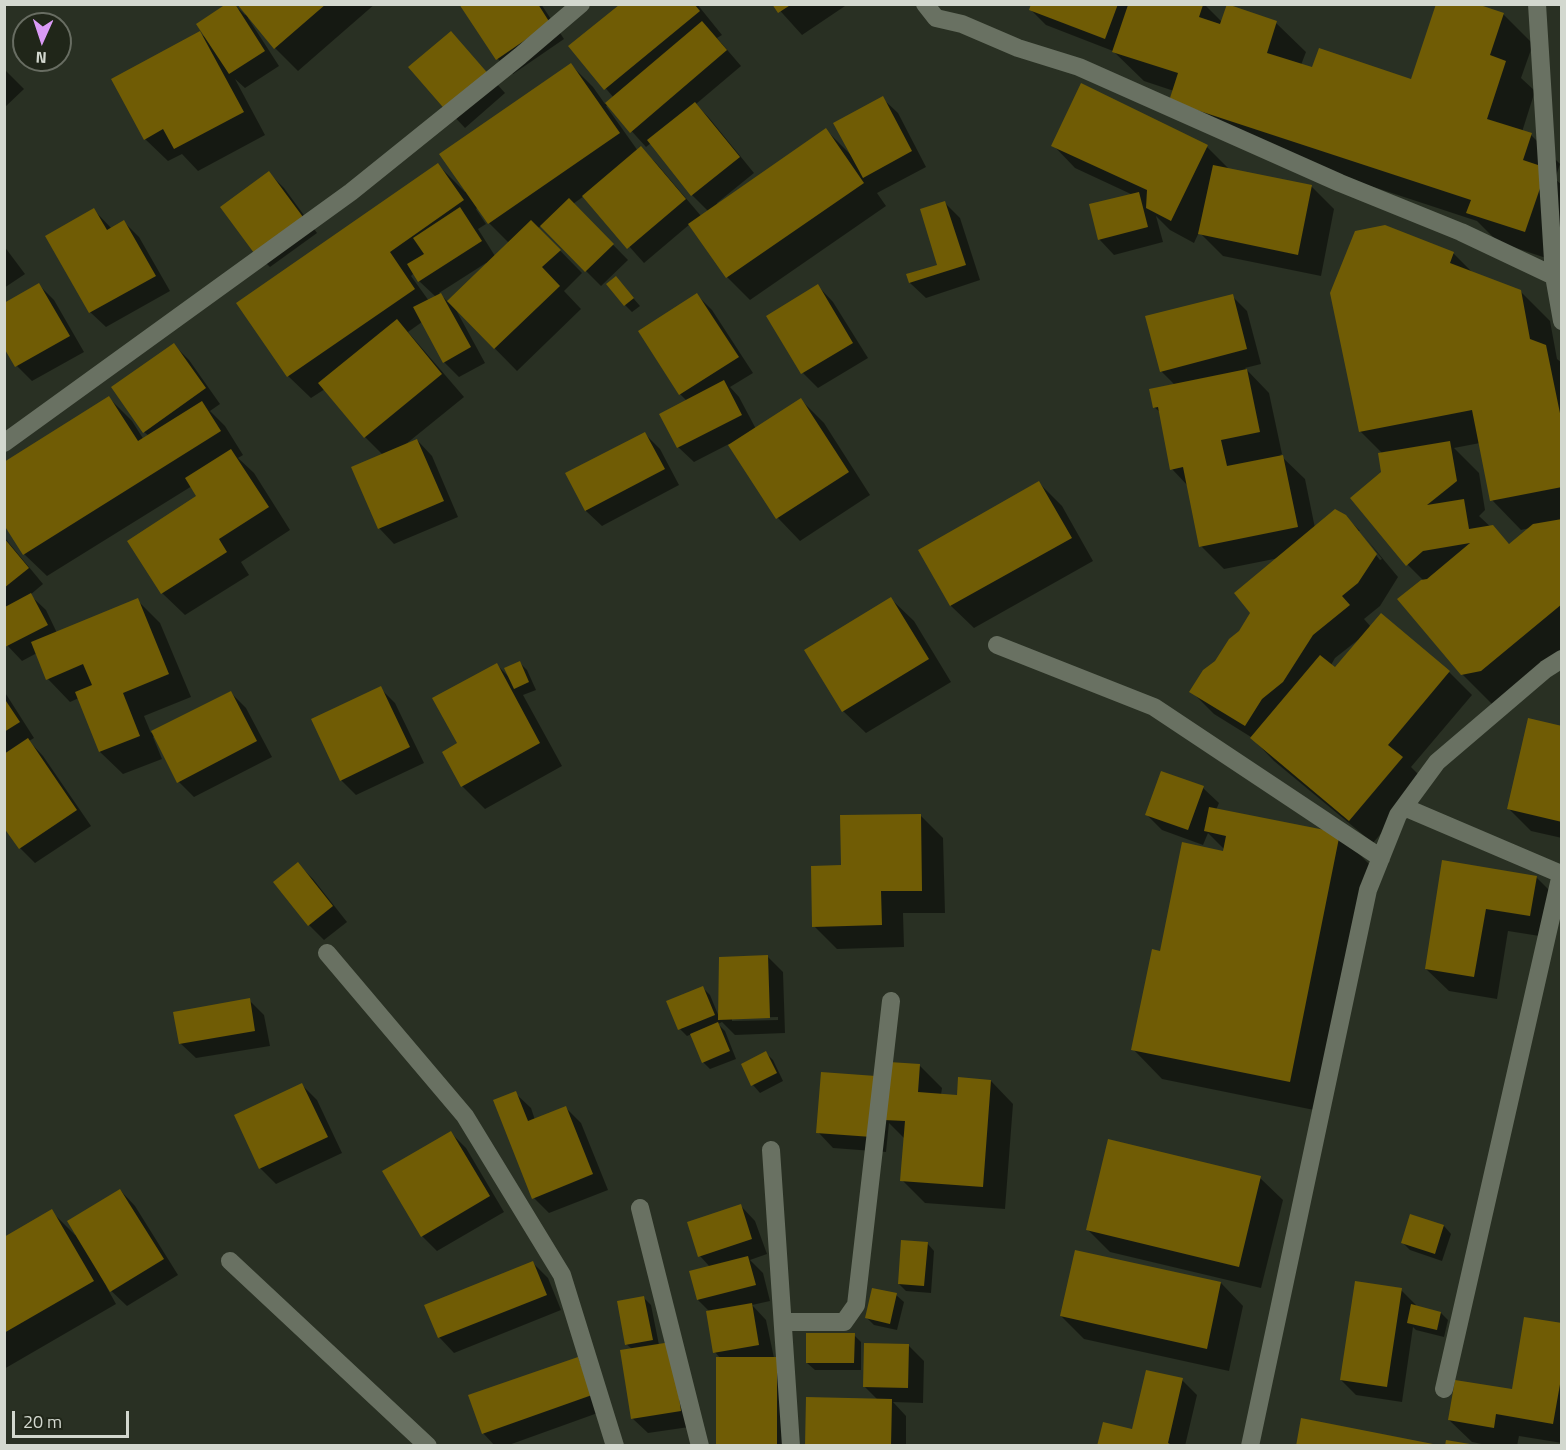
<!DOCTYPE html>
<html>
<head>
<meta charset="utf-8">
<style>
  body { margin:0 }
  #map { position:relative; width:1566px; height:1450px; overflow:hidden; background:#293023; font-family:"Titillium Web",sans-serif }
  canvas { display:block }
  .frame { position:absolute; inset:0; border:6px solid #d3d8cf; pointer-events:none }
  .north { position:absolute; left:12px; top:12px; width:60px; height:60px; box-sizing:border-box; background:#202619; border:2px solid #686d62; border-radius:50%; rotate:183deg; font-size:16px; font-weight:700; line-height:24px; text-align:center; color:#d3d8cf }
  .north::after { content:''; display:block; margin:auto; width:21px; height:27px; background:#da9af6; clip-path:polygon(50% 0,100% 100%,50% 72%,0 100%) }
  .scale { position:absolute; left:12px; top:1411px; width:117px; height:27px; box-sizing:border-box; border:3px solid #d3d8cf; border-top:0; padding-left:8px; font-size:18px; line-height:21px; white-space:nowrap; color:#d3d8cf; -webkit-text-stroke:4px #202619; paint-order:stroke }
</style>
</head>
<body>
<div id="map">
<canvas width="1566" height="1450"></canvas>
<div class="frame"></div>
<div class="north">N</div>
<div class="scale">20 m</div>
</div>
<script>
const g = document.querySelector('canvas').getContext('2d');
g.lineJoin = 'round';
function paint(path, color) {
  g.fillStyle = color;
  g.fill(path, 'evenodd');
}
function trace(path, color, width, dash) {
  g.strokeStyle = color;
  g.lineWidth = width;
  g.lineCap = dash ? 'butt' : 'round';
  g.setLineDash(dash || []);
  g.stroke(path);
}
paint(new Path2D(`
  M 234,4 L 245,15 L 247,14 L 239,4 L 375,4 L 298,71 L 275,48 L 249,17 L 248,18 L 279,66 L 245,88 L 235,79 L 265,135 L 198,171 L 182,154 L 168,161 L 145,139 L 199,33 L 208,39 Z
  M 461,4 L 541,4 L 564,39 L 513,74 L 498,59 Z
  M 622,4 L 697,4 L 722,35 L 717,38 L 741,66 L 696,104 L 710,119 L 754,173 L 717,203 L 718,205 L 826,130 L 851,155 L 882,98 L 898,113 L 926,167 L 877,193 L 886,206 L 750,300 L 727,277 L 690,224 L 644,263 L 584,196 L 573,204 L 628,260 L 601,286 L 541,226 L 538,228 L 582,273 L 564,291 L 581,309 L 517,371 L 455,308 L 485,363 L 459,377 L 444,362 L 422,322 L 408,332 L 464,397 L 406,444 L 417,440 L 432,456 L 458,517 L 394,544 L 379,528 L 383,455 L 365,437 L 325,389 L 311,398 L 288,376 L 438,165 L 465,192 L 571,65 L 593,87 L 605,104 L 614,98 L 570,47 ZM 608,105 L 646,147 L 651,143 L 692,195 L 708,211 L 701,216 L 656,163 L 641,148 L 638,151 L 606,106 ZM 478,207 L 489,223 L 509,243 L 495,256 L 478,229 L 486,224 L 476,209 ZM 486,263 L 487,264 L 448,302 L 439,293 ZM 414,273 L 419,281 L 436,297 L 429,301 L 411,276 Z
  M 774,4 L 848,4 L 802,35 Z
  M 1033,4 L 1204,4 L 1222,22 L 1276,23 L 1306,52 L 1301,65 L 1313,69 L 1412,81 L 1503,14 L 1533,44 L 1521,78 L 1535,91 L 1522,132 L 1531,135 L 1560,164 L 1555,179 L 1562,185 L 1562,240 L 1555,261 L 1498,242 L 1477,221 L 1200,130 L 1174,91 L 1144,81 L 1113,51 L 1046,25 L 1031,10 Z
  M 451,33 L 505,93 L 465,128 L 450,112 Z
  M 4,69 L 24,89 L 4,108 Z
  M 1082,85 L 1207,147 L 1230,170 L 1312,187 L 1334,209 L 1321,276 L 1223,256 L 1199,232 L 1194,243 L 1170,230 L 1156,216 L 1163,242 L 1114,255 L 1099,239 L 1133,195 L 1075,168 L 1053,145 Z
  M 269,173 L 284,188 L 317,233 L 270,267 L 255,252 Z
  M 945,203 L 960,218 L 980,280 L 926,298 L 910,283 L 908,275 L 939,266 Z
  M 94,210 L 112,229 L 124,222 L 139,237 L 170,291 L 106,327 L 90,312 Z
  M 1385,226 L 1454,254 L 1473,273 L 1520,291 L 1550,321 L 1557,359 L 1562,363 L 1562,658 L 1511,700 L 1492,704 L 1462,674 L 1423,580 L 1408,565 L 1383,472 L 1383,454 L 1360,431 ZM 1480,443 L 1492,500 L 1521,530 L 1530,528 L 1510,545 L 1479,516 L 1485,510 L 1479,473 L 1454,448 Z
  M 4,246 L 25,274 L 4,288 Z
  M 616,278 L 640,306 L 632,312 L 625,305 Z
  M 39,285 L 54,300 L 84,352 L 32,381 L 17,366 Z
  M 818,286 L 833,302 L 868,358 L 818,388 L 803,373 Z
  M 697,295 L 712,310 L 753,373 L 730,387 L 739,397 L 756,429 L 801,400 L 824,423 L 870,495 L 800,541 L 778,518 L 729,444 L 694,462 L 678,447 L 687,401 L 680,394 Z
  M 1232,296 L 1247,311 L 1261,364 L 1245,368 L 1269,393 L 1282,454 L 1280,455 L 1305,479 L 1315,528 L 1345,516 L 1360,531 L 1357,531 L 1380,560 L 1382,559 L 1364,536 L 1398,577 L 1380,606 L 1364,619 L 1371,627 L 1381,615 L 1449,672 L 1472,695 L 1411,767 L 1425,781 L 1373,843 L 1274,761 L 1251,737 L 1214,714 L 1191,691 L 1240,632 L 1252,613 L 1279,558 L 1224,569 L 1201,546 L 1188,486 L 1172,469 L 1161,413 L 1154,407 L 1175,385 L 1161,371 ZM 1358,640 L 1359,641 L 1335,669 L 1331,665 L 1335,658 Z
  M 174,345 L 189,360 L 220,404 L 210,411 L 225,426 L 243,455 L 238,458 L 254,473 L 290,530 L 241,562 L 249,575 L 185,615 L 162,593 L 198,497 L 192,486 L 47,576 L 24,554 L 109,398 L 132,421 L 144,440 L 149,436 L 144,432 Z
  M 645,434 L 660,449 L 679,485 L 602,526 L 586,511 L 567,474 Z
  M 1039,483 L 1062,506 L 1093,561 L 974,628 L 951,606 L 920,551 Z
  M 4,537 L 43,584 L 30,595 L 46,610 L 57,633 L 137,600 L 160,623 L 191,697 L 144,716 L 151,733 L 230,692 L 246,708 L 272,757 L 194,797 L 179,782 L 155,736 L 153,737 L 162,759 L 123,774 L 100,752 L 79,698 L 70,702 L 48,679 L 37,653 L 22,661 L 4,642 Z
  M 891,599 L 914,621 L 951,682 L 866,733 L 843,711 Z
  M 520,663 L 527,670 L 536,690 L 523,695 L 562,766 L 485,809 L 462,786 L 459,744 L 497,665 L 511,679 Z
  M 380,688 L 395,703 L 424,763 L 356,795 L 341,780 Z
  M 4,691 L 34,738 L 29,741 L 43,756 L 91,826 L 35,863 L 20,848 L 4,825 Z
  M 1562,727 L 1562,838 L 1531,831 L 1508,808 Z
  M 1203,788 L 1219,803 L 1216,810 L 1339,834 L 1369,864 L 1319,1111 L 1162,1079 L 1133,1049 L 1162,952 L 1225,850 L 1208,833 L 1203,845 L 1162,830 L 1147,815 Z
  M 920,815 L 943,838 L 945,913 L 903,913 L 904,947 L 837,949 L 814,926 L 842,867 Z
  M 1444,862 L 1536,877 L 1559,900 L 1552,938 L 1508,931 L 1497,999 L 1449,991 L 1426,969 Z
  M 298,864 L 313,879 L 347,922 L 324,940 L 309,925 L 275,882 Z
  M 768,957 L 783,972 L 785,1033 L 735,1035 L 722,1022 L 718,1024 L 725,1031 L 736,1059 L 710,1069 L 703,1062 L 692,1034 L 687,1036 L 680,1029 L 703,988 L 710,995 L 719,1017 ZM 778,1017 L 778,1020 L 732,1021 L 732,1018 Z
  M 249,1000 L 264,1015 L 270,1046 L 196,1058 L 180,1043 Z
  M 766,1053 L 773,1060 L 783,1081 L 760,1093 L 753,1085 L 743,1065 Z
  M 919,1065 L 942,1088 L 941,1095 L 958,1097 L 991,1081 L 1013,1104 L 1005,1209 L 925,1203 L 902,1180 L 905,1139 L 889,1123 L 886,1152 L 833,1148 L 818,1132 Z
  M 302,1085 L 317,1100 L 342,1153 L 276,1184 L 260,1168 L 236,1116 Z
  M 515,1093 L 531,1108 L 535,1120 L 566,1108 L 581,1123 L 608,1190 L 549,1213 L 534,1198 Z
  M 451,1133 L 466,1148 L 504,1212 L 437,1251 L 422,1236 Z
  M 1260,1178 L 1283,1200 L 1261,1288 L 1110,1252 L 1088,1230 Z
  M 120,1190 L 135,1206 L 178,1275 L 127,1306 L 106,1286 L 116,1304 L 4,1369 L 4,1238 L 51,1211 L 75,1235 Z
  M 740,1205 L 755,1221 L 767,1254 L 750,1260 L 763,1273 L 770,1301 L 752,1305 L 766,1320 L 774,1358 L 776,1358 L 791,1446 L 718,1446 L 720,1358 L 715,1352 L 710,1312 L 698,1300 L 710,1267 L 700,1256 Z
  M 1444,1226 L 1451,1234 L 1442,1261 L 1410,1250 L 1403,1243 Z
  M 927,1243 L 934,1251 L 931,1293 L 906,1291 L 899,1284 Z
  M 533,1263 L 548,1278 L 561,1310 L 454,1353 L 439,1337 Z
  M 1221,1283 L 1243,1306 L 1229,1371 L 1084,1339 L 1061,1316 Z
  M 1401,1290 L 1416,1305 L 1416,1307 L 1441,1313 L 1448,1320 L 1444,1337 L 1416,1330 L 1413,1327 L 1402,1402 L 1356,1395 L 1341,1380 Z
  M 896,1295 L 904,1302 L 897,1330 L 874,1325 L 867,1318 Z
  M 644,1298 L 651,1305 L 659,1345 L 696,1426 L 648,1433 L 632,1418 L 632,1349 L 626,1344 Z
  M 1562,1324 L 1562,1443 L 1519,1436 L 1517,1446 L 1491,1446 L 1472,1442 L 1449,1420 L 1513,1391 Z
  M 854,1335 L 861,1342 L 861,1370 L 815,1370 L 807,1363 Z
  M 909,1346 L 924,1361 L 923,1403 L 893,1402 L 906,1416 L 906,1446 L 806,1446 L 878,1400 L 864,1386 Z
  M 578,1358 L 606,1410 L 506,1446 L 495,1446 L 483,1433 Z
  M 1182,1380 L 1197,1395 L 1185,1446 L 1099,1446 L 1133,1431 Z`), '#0007');
paint(new Path2D(`
  M 226,4 L 235,4 L 265,51 L 229,74 L 196,24 Z
  M 237,4 L 326,4 L 274,49 Z
  M 459,4 L 538,4 L 550,23 L 496,60 Z
  M 772,4 L 792,4 L 778,13 Z
  M 1031,4 L 1118,4 L 1105,39 L 1029,10 Z
  M 1227,4 L 1277,21 L 1267,53 L 1312,67 L 1319,48 L 1411,79 L 1436,4 L 1477,4 L 1504,13 L 1490,55 L 1506,61 L 1487,119 L 1532,133 L 1523,160 L 1547,168 L 1525,232 L 1466,213 L 1471,200 L 1169,101 L 1178,73 L 1112,52 L 1128,5 L 1203,5 L 1199,17 L 1220,24 Z
  M 619,5 L 695,5 L 700,11 L 604,90 L 568,46 Z
  M 702,21 L 727,50 L 630,133 L 605,103 Z
  M 200,31 L 244,112 L 174,149 L 163,129 L 144,140 L 111,79 Z
  M 451,31 L 491,77 L 448,113 L 408,67 Z
  M 571,63 L 620,133 L 488,224 L 439,154 Z
  M 1081,83 L 1208,145 L 1171,221 L 1146,208 L 1147,190 L 1051,146 Z
  M 883,96 L 912,151 L 863,178 L 833,123 Z
  M 695,102 L 740,157 L 691,196 L 647,140 Z
  M 826,128 L 864,183 L 726,278 L 688,224 Z
  M 641,146 L 686,199 L 627,249 L 582,196 Z
  M 438,163 L 464,200 L 390,252 L 415,289 L 287,377 L 236,303 Z
  M 1213,165 L 1312,185 L 1298,255 L 1198,234 Z
  M 269,171 L 303,217 L 254,253 L 220,207 Z
  M 1139,192 L 1148,227 L 1098,240 L 1089,204 Z
  M 569,198 L 614,244 L 585,272 L 540,226 Z
  M 945,201 L 966,265 L 909,283 L 906,274 L 937,265 L 920,209 Z
  M 460,207 L 482,241 L 418,282 L 407,264 L 424,254 L 413,238 Z
  M 94,208 L 107,230 L 124,220 L 156,276 L 89,313 L 45,236 Z
  M 531,220 L 561,250 L 542,267 L 560,286 L 494,349 L 447,301 Z
  M 1385,225 L 1454,252 L 1450,263 L 1521,290 L 1530,339 L 1546,345 L 1562,423 L 1562,487 L 1490,501 L 1472,410 L 1359,432 L 1330,293 L 1355,231 Z
  M 616,276 L 634,298 L 624,306 L 606,284 Z
  M 39,283 L 70,336 L 15,367 L 4,348 L 4,303 Z
  M 818,284 L 853,343 L 801,374 L 766,316 Z
  M 441,293 L 471,347 L 443,363 L 413,307 Z
  M 697,293 L 739,357 L 679,395 L 638,331 Z
  M 1233,294 L 1247,349 L 1160,372 L 1145,316 Z
  M 397,319 L 442,374 L 364,438 L 318,383 Z
  M 174,343 L 206,388 L 143,433 L 111,387 Z
  M 1247,369 L 1260,432 L 1221,440 L 1227,466 L 1283,455 L 1298,527 L 1199,547 L 1183,467 L 1170,470 L 1158,407 L 1153,408 L 1149,389 Z
  M 724,380 L 742,415 L 677,448 L 659,414 Z
  M 109,396 L 138,441 L 202,401 L 221,431 L 23,555 L 4,525 L 4,462 Z
  M 801,398 L 849,472 L 776,519 L 728,445 Z
  M 645,432 L 665,469 L 585,511 L 565,473 Z
  M 417,439 L 444,501 L 378,529 L 351,467 Z
  M 1450,441 L 1457,481 L 1427,505 L 1464,499 L 1469,529 L 1493,525 L 1509,544 L 1533,524 L 1562,519 L 1562,604 L 1481,671 L 1461,675 L 1397,599 L 1421,580 L 1427,579 L 1470,543 L 1423,551 L 1406,566 L 1350,498 L 1381,472 L 1378,453 Z
  M 231,449 L 269,507 L 219,539 L 227,552 L 161,594 L 127,541 L 196,496 L 185,478 Z
  M 1039,481 L 1072,538 L 950,606 L 918,550 Z
  M 1335,509 L 1346,515 L 1377,554 L 1358,583 L 1342,596 L 1350,605 L 1313,635 L 1283,682 L 1262,699 L 1245,726 L 1189,692 L 1203,670 L 1215,661 L 1229,639 L 1239,631 L 1250,613 L 1234,593 Z
  M 4,538 L 29,568 L 4,588 Z
  M 31,593 L 48,625 L 5,647 L 5,607 Z
  M 891,597 L 929,659 L 842,712 L 804,650 Z
  M 138,598 L 169,674 L 123,693 L 140,736 L 99,752 L 75,692 L 92,685 L 83,664 L 46,680 L 31,642 Z
  M 1381,613 L 1450,671 L 1388,745 L 1403,757 L 1349,821 L 1250,738 L 1320,655 L 1335,667 Z
  M 520,661 L 529,682 L 514,689 L 504,668 Z
  M 497,663 L 540,743 L 461,787 L 442,752 L 457,743 L 432,698 Z
  M 381,686 L 410,747 L 340,781 L 311,719 Z
  M 231,691 L 257,741 L 177,783 L 151,731 Z
  M 4,698 L 20,722 L 4,732 Z
  M 1528,718 L 1562,726 L 1562,822 L 1507,809 Z
  M 28,738 L 77,810 L 19,849 L 4,828 L 4,754 Z
  M 1161,771 L 1204,786 L 1188,830 L 1145,815 Z
  M 1209,807 L 1340,833 L 1290,1082 L 1131,1050 L 1152,949 L 1160,951 L 1182,842 L 1223,851 L 1226,836 L 1204,831 Z
  M 921,814 L 922,891 L 881,891 L 882,925 L 812,927 L 811,866 L 841,865 L 840,815 Z
  M 1442,860 L 1537,876 L 1530,916 L 1486,909 L 1474,977 L 1425,969 Z
  M 298,862 L 333,906 L 308,926 L 273,882 Z
  M 768,955 L 770,1018 L 718,1020 L 719,957 Z
  M 703,986 L 715,1015 L 678,1030 L 666,1001 Z
  M 250,998 L 255,1031 L 179,1044 L 173,1012 Z
  M 718,1022 L 730,1051 L 702,1063 L 690,1034 Z
  M 766,1051 L 777,1073 L 751,1086 L 741,1064 Z
  M 889,1062 L 920,1064 L 918,1092 L 957,1095 L 958,1077 L 991,1080 L 983,1187 L 900,1181 L 905,1121 L 884,1120 Z
  M 821,1072 L 876,1076 L 872,1137 L 816,1133 Z
  M 302,1083 L 328,1137 L 259,1169 L 234,1115 Z
  M 516,1091 L 528,1121 L 566,1106 L 593,1174 L 532,1199 L 493,1100 Z
  M 451,1131 L 490,1196 L 421,1237 L 382,1171 Z
  M 1108,1139 L 1261,1176 L 1239,1267 L 1086,1230 Z
  M 120,1189 L 164,1259 L 110,1292 L 67,1221 Z
  M 741,1204 L 752,1239 L 698,1257 L 687,1222 Z
  M 52,1209 L 94,1281 L 4,1333 L 4,1237 Z
  M 1410,1214 L 1444,1225 L 1435,1254 L 1401,1243 Z
  M 901,1240 L 928,1242 L 924,1286 L 898,1284 Z
  M 1075,1250 L 1221,1282 L 1207,1349 L 1060,1316 Z
  M 748,1256 L 756,1285 L 697,1300 L 689,1271 Z
  M 533,1261 L 547,1295 L 438,1338 L 424,1305 Z
  M 1355,1281 L 1402,1288 L 1387,1387 L 1340,1380 Z
  M 872,1288 L 897,1293 L 890,1324 L 865,1318 Z
  M 644,1296 L 653,1340 L 625,1345 L 617,1301 Z
  M 752,1303 L 759,1345 L 713,1353 L 706,1311 Z
  M 1411,1304 L 1441,1312 L 1437,1330 L 1407,1323 Z
  M 1524,1317 L 1562,1323 L 1562,1373 L 1553,1424 L 1496,1414 L 1494,1428 L 1448,1420 L 1455,1380 L 1512,1389 Z
  M 806,1333 L 855,1333 L 854,1363 L 806,1363 Z
  M 671,1342 L 681,1411 L 631,1419 L 620,1350 Z
  M 864,1343 L 909,1344 L 908,1388 L 863,1387 Z
  M 578,1357 L 592,1395 L 482,1434 L 468,1395 Z
  M 716,1357 L 777,1357 L 777,1446 L 716,1446 Z
  M 1146,1370 L 1183,1378 L 1168,1443 L 1174,1446 L 1097,1446 L 1103,1422 L 1132,1429 Z
  M 806,1397 L 892,1399 L 891,1446 L 805,1446 Z
  M 1301,1418 L 1433,1444 L 1433,1446 L 1296,1446 Z
  M 1446,1440 L 1470,1444 L 1470,1446 L 1445,1446 Z`), '#705c05');
trace(new Path2D(`
  M 925,4 L 936,18 L 962,24 L 1018,48 L 1079,67 L 1340,183 L 1461,232 L 1554,276
  M 1537,4 L 1554,276 L 1562,321
  M 4,443 L 351,192 L 520,56 L 581,4
  M 997,645 L 1154,707 L 1381,858
  M 1404,807 L 1561,874 L 1444,1389
  M 327,953 L 465,1116 L 562,1275 L 615,1446
  M 771,1150 L 791,1446
  M 640,1208 L 700,1446
  M 230,1261 L 428,1446
  M 783,1322 L 844,1322 L 856,1305 L 891,1001
  M 1250,1446 L 1368,890 L 1398,815 L 1437,762 L 1546,669 L 1562,659`), '#697162', 18);
</script>
</body>
</html>
